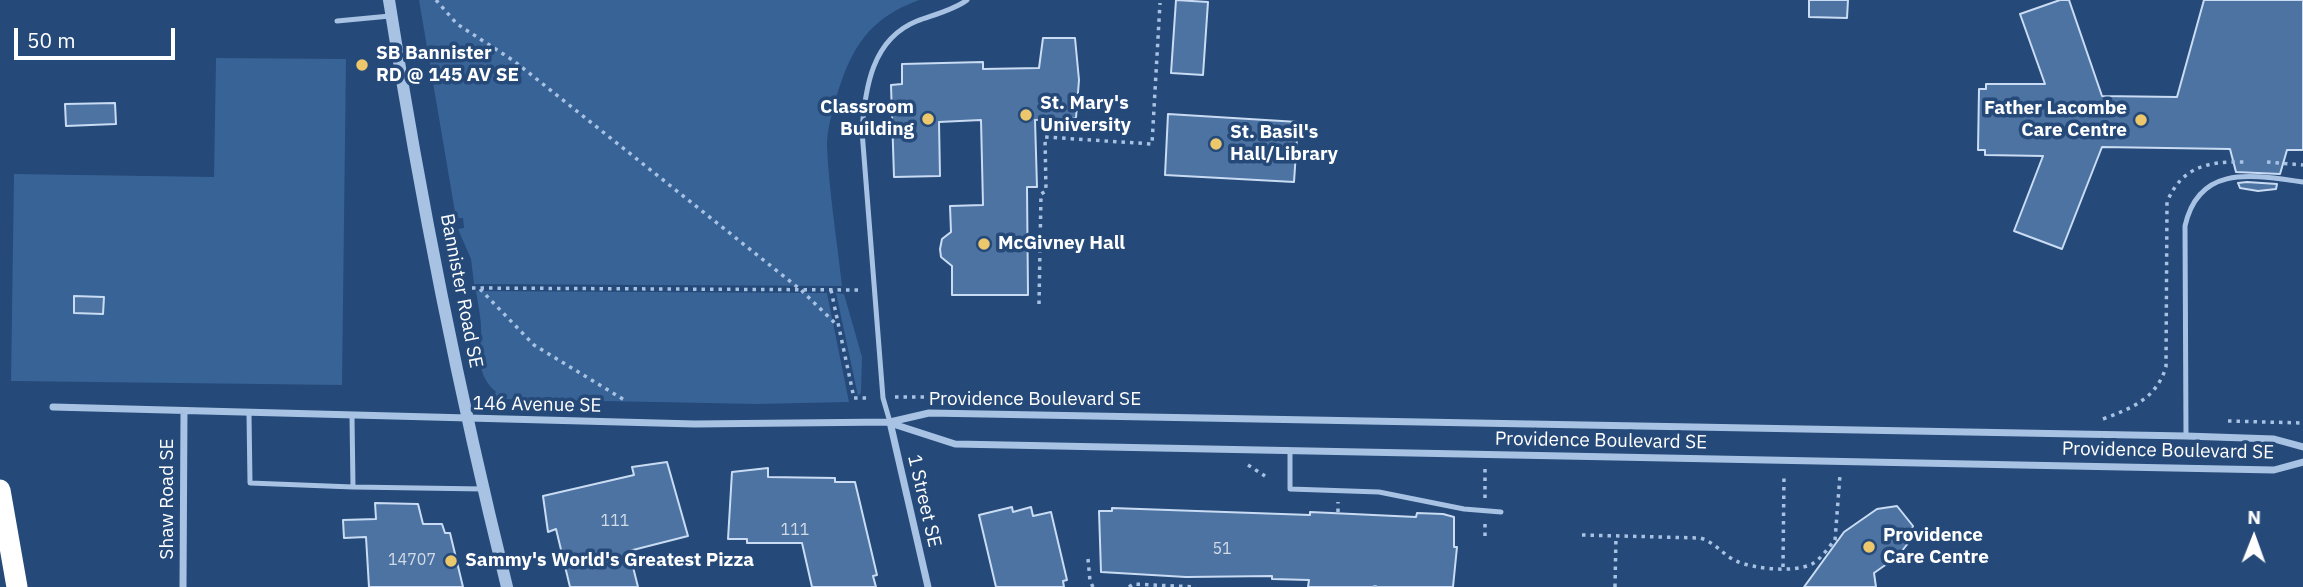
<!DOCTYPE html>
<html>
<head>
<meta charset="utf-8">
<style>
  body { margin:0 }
  #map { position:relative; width:2303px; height:587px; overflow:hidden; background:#254978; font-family:"IBM Plex Sans",sans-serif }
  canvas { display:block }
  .north { position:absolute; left:2219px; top:503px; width:70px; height:70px; -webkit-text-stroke:5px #254978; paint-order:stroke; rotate:1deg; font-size:19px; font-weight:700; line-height:28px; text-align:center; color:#fff }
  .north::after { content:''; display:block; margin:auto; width:24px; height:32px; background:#fff; clip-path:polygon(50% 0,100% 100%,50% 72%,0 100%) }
  .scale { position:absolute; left:14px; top:28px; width:161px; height:32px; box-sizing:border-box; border:4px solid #fff; border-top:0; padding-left:9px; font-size:21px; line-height:24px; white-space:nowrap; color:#fff; -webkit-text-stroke:5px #254978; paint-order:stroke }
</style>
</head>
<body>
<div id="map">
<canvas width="2303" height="587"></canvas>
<div class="north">N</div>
<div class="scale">50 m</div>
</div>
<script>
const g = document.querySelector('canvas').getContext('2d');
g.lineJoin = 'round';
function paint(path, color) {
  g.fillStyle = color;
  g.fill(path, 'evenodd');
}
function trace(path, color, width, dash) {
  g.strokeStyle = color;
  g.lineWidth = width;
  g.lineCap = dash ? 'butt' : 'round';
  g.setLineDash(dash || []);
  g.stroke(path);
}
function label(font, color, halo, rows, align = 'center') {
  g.font = font + ' "IBM Plex Sans",sans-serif';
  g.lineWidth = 7;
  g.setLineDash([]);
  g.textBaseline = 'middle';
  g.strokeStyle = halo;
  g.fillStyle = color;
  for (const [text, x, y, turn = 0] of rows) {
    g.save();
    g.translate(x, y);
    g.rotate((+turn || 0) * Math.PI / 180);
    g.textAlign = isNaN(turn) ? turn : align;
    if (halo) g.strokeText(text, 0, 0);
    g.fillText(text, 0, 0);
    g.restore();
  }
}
paint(new Path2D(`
  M 419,0 L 919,0 C 868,19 851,48 836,98 C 832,113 827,130 827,146 C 829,192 837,240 842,286 L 474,284 L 471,259 L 458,229 L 464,228 L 463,218 L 456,218 Z
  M 216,58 L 346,59 L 342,385 L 11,381 L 14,174 L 214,177 Z
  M 476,291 L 827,293 L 849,402 L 757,404 L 500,399 L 494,395 L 496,392 C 477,375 480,359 481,336 C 482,321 478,305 476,291 Z
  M 836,293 L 844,294 L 862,357 L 861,393 L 858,396 Z`), '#386396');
const building = new Path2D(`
  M 1176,0 L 1208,2 L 1203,75 L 1171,73 Z
  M 1809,0 L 1848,0 L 1847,18 L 1809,17 Z
  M 2060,0 L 2069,0 L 2102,96 L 2177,97 L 2204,0 L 2303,0 L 2303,150 L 2287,150 L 2280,174 L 2236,172 L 2230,149 L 2102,147 L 2062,249 L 2014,231 L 2043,156 L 1985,155 L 1985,150 L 1978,150 L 1979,89 L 1986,89 L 1986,84 L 2045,84 L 2020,14 Z
  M 1043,38 L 1075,38 L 1079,80 L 1076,118 L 1035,120 L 1037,187 L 1027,187 L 1028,295 L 952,295 L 952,266 L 941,257 L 940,249 L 942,239 L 951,232 L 950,206 L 983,205 L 981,120 L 939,122 L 940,176 L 894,177 L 891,85 L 902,84 L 902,64 L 983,62 L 983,69 L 1039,68 Z
  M 115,103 L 116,124 L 66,126 L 65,104 Z
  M 1168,114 L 1298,122 L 1294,182 L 1165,175 Z
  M 2238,183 L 2247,182 L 2277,184 L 2276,189 L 2258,191 L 2240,188 Z
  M 74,296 L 104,297 L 103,314 L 74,313 Z
  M 667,462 L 688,536 L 629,551 L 638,587 L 570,587 L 556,529 L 548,532 L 543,496 L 634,475 L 632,467 Z
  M 768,468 L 768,477 L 835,478 L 835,482 L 855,482 L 877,575 L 873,576 L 876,587 L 812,587 L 802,543 L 747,543 L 747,539 L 728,539 L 732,472 Z
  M 375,503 L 418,504 L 423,524 L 442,524 L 445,533 L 450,533 L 463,587 L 369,587 L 366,537 L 344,538 L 343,520 L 376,519 Z
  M 1897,506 L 1913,526 L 1909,542 L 1898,556 L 1874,573 L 1876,587 L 1804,587 L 1844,532 L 1877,509 Z
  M 1012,507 L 1013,512 L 1031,507 L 1033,516 L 1051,512 L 1067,580 L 1063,581 L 1064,587 L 996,587 L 979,515 Z
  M 1112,508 L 1310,515 L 1310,512 L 1416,517 L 1417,513 L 1443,514 L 1454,517 L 1454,547 L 1457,547 L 1453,587 L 1308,587 L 1309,580 L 1272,579 L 1272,576 L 1186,577 L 1101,572 L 1099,511 L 1112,511 Z`);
paint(building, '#4d73a2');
trace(building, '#c9dcf3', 2);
trace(new Path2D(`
  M 436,0 L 457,24 L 514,61 L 801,290 L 837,325
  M 2267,162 L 2303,165
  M 472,288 L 862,290
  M 480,289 L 534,345 L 626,401
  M 831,290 L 854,398 L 870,398
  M 1039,304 L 1041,194 L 1046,191 L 1045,137 L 1152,144 L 1160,3
  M 895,397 L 964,397
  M 2103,419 C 2132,408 2156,399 2166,367 L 2167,202 C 2182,166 2209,161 2245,162
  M 2228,421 L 2303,423
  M 1248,465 L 1265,476
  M 1485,498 L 1485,469
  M 1338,512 L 1338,502
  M 1582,535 L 1700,538 C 1715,542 1723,555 1736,561 C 1754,569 1794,573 1812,564 C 1821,559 1828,548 1835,540 L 1840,475
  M 1485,536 L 1485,523
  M 1088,559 L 1090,581 L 1093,587
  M 1783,567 L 1784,475
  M 1129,587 L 1133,584 L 1196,587
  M 1375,587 L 1375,585
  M 1615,587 L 1616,536`), '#a7c2e3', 3.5, [3.5, 5]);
trace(new Path2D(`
  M 337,21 L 390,16
  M 249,414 L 250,483 L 353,487
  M 352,417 L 353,487 L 483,489
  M 890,422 L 883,398 L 862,131 C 865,88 872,39 917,21 C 933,15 954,10 967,0
  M 2186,436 L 2185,226 C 2199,164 2252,175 2303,182
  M 1290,453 L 1290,489 L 1379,492 L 1464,509 L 1501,512`), '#a7c2e3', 5);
trace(new Path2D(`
  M 53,407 L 695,424 L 890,422 L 929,413 L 2186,436 L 2274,439 L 2303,447
  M 890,422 L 928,587
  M 890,423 L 955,444 L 2274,470 L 2303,462
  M 183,587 L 184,412`), '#a7c2e3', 7);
trace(new Path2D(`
  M 389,0 C 420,198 459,393 507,587`), '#a7c2e3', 12);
trace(new Path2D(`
  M 0,490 L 17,587`), '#fff', 21);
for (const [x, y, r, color] of [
  [362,65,7,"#edc76b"],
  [1026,115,7,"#edc76b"],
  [928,119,7,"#edc76b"],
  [2141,120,7,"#edc76b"],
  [1216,144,7,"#edc76b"],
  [984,244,7,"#edc76b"],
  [1869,547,7,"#edc76b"],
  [451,561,7,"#edc76b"]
]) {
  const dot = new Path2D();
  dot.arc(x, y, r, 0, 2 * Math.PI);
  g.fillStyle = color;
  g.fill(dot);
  trace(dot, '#254978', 2.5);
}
label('16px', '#d2dce8', null, [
  ["111",615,521],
  ["111",795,530],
  ["51",1222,549],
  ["14707",412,560]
]);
label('bold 19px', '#fff', '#254978', [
  ["SB Bannister",376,54],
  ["RD @ 145 AV SE",376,76],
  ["St. Mary's",1040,104],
  ["University",1040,126],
  ["Classroom",914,108,"right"],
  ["Building",914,130,"right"],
  ["Father Lacombe",2127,109,"right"],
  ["Care Centre",2127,131,"right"],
  ["St. Basil's",1230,133],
  ["Hall/Library",1230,155],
  ["McGivney Hall",998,244],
  ["Providence",1883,536],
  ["Care Centre",1883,558],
  ["Sammy's World's Greatest Pizza",465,561]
], 'left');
label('19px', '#fff', '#254978', [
  ["Bannister Road SE",461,291,79],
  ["Providence Boulevard SE",1035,400],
  ["146 Avenue SE",537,405,1],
  ["Providence Boulevard SE",1601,441,1],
  ["Providence Boulevard SE",2168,451,1],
  ["Shaw Road SE",168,499,-90],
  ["1 Street SE",924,501,77]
]);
</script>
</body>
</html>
